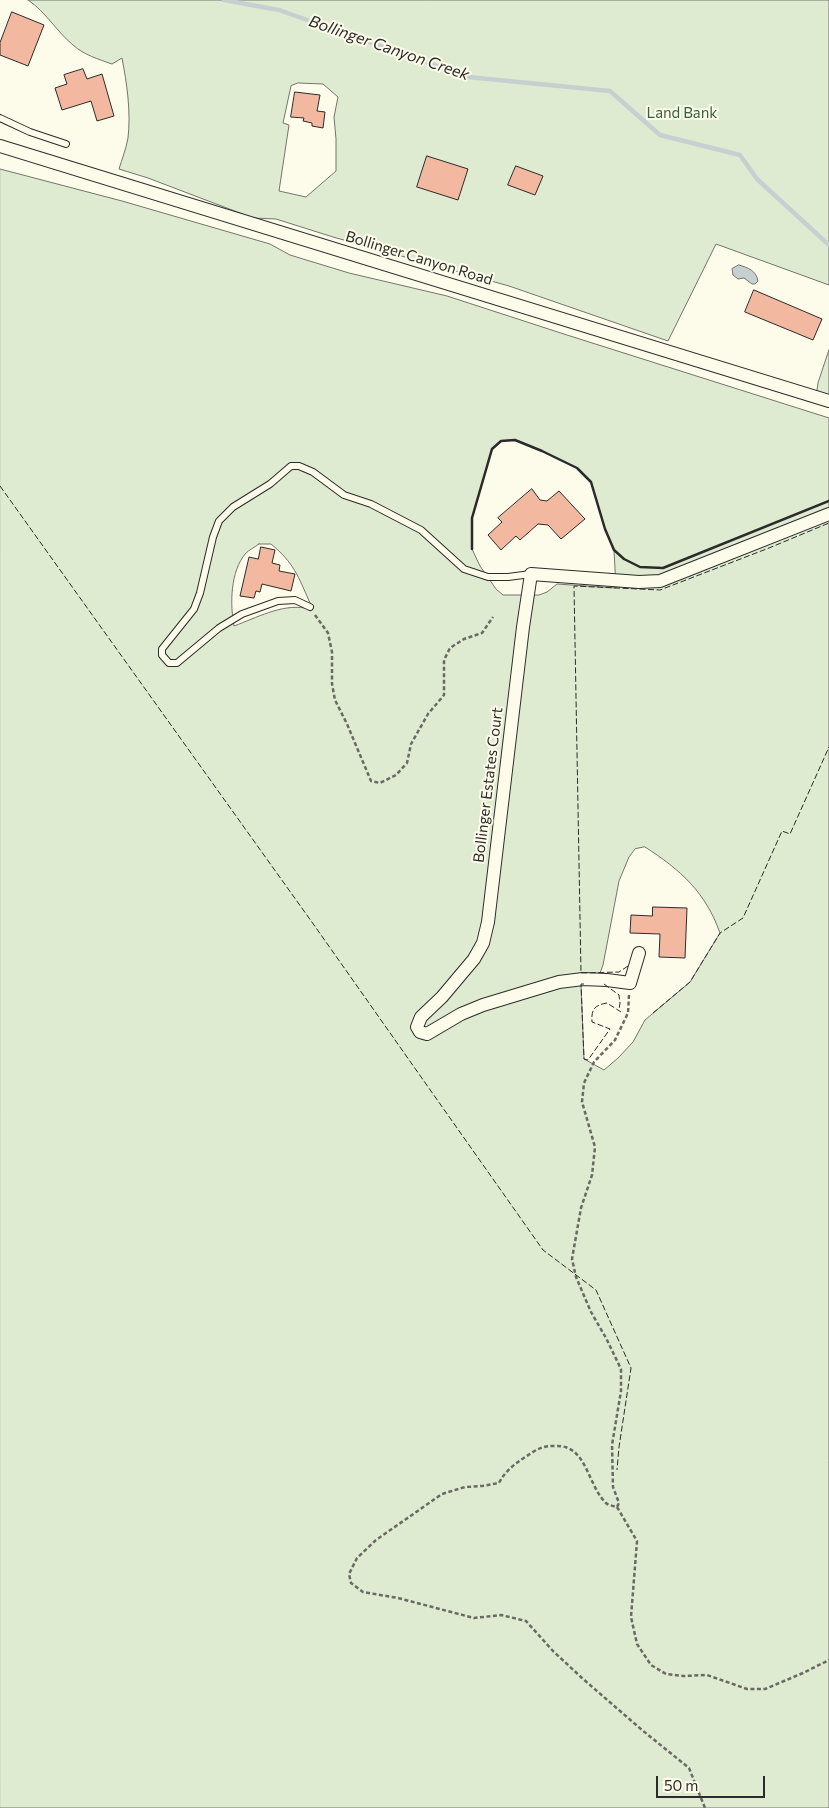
<!DOCTYPE html>
<html>
<head>
<meta charset="utf-8">
<style>
  body { margin:0 }
  #map { position:relative; width:829px; height:1808px; overflow:hidden; background:#fdfbea; font-family:Commissioner,sans-serif }
  canvas { display:block }
  .scale { position:absolute; left:656px; top:1776px; width:109px; height:22px; box-sizing:border-box; border:2px solid #2b2b2b; border-top:0; padding-left:6px; font-size:15px; line-height:18px; white-space:nowrap; color:#2b2b2b; -webkit-text-stroke:4px #fdfbea; paint-order:stroke }
</style>
</head>
<body>
<div id="map">
<canvas width="829" height="1808"></canvas>
<div class="scale">50 m</div>
</div>
<script>
const g = document.querySelector('canvas').getContext('2d');
g.lineJoin = 'round';
function paint(path, color) {
  g.fillStyle = color;
  g.fill(path, 'evenodd');
}
function trace(path, color, width, dash) {
  g.strokeStyle = color;
  g.lineWidth = width;
  g.lineCap = dash ? 'butt' : 'round';
  g.setLineDash(dash || []);
  g.stroke(path);
}
function label(font, color, halo, rows, align = 'center') {
  g.font = font + ' Commissioner,sans-serif';
  g.lineWidth = 4;
  g.setLineDash([]);
  g.textBaseline = 'middle';
  g.strokeStyle = halo;
  g.fillStyle = color;
  for (const [text, x, y, turn = 0] of rows) {
    g.save();
    g.translate(x, y);
    g.rotate((+turn || 0) * Math.PI / 180);
    g.textAlign = isNaN(turn) ? turn : align;
    if (halo) g.strokeText(text, 0, 0);
    g.fillText(text, 0, 0);
    g.restore();
  }
}
const green = new Path2D(`
  M 28,0 L 829,0 L 829,285 L 716,244 L 668,341 L 509,286 L 333,237 L 276,219 L 253,218 L 148,178 L 119,169 C 122,159 126,149 128,138 C 131,112 127,84 122,58 L 112,64 C 98,59 84,55 73,45 C 57,32 46,12 28,0 ZM 298,83 L 323,84 L 338,97 L 334,117 L 336,139 L 336,171 L 306,197 L 279,191 L 289,125 L 283,123 L 291,86 Z
  M 0,169 L 122,201 L 270,244 L 290,255 L 349,273 L 447,296 L 567,335 L 829,418 L 829,1808 L 0,1808 ZM 515,440 L 542,451 L 577,468 L 591,482 L 605,529 L 614,550 L 616,588 L 557,584 L 547,592 L 539,595 L 503,595 L 496,589 L 480,566 L 472,549 L 472,518 L 492,449 L 501,441 ZM 259,544 L 271,544 C 294,563 298,576 310,603 L 305,608 C 281,604 256,618 234,626 C 230,605 230,571 246,553 C 249,550 255,547 259,544 ZM 645,847 C 681,870 706,893 720,933 L 690,982 L 645,1020 L 633,1042 L 618,1058 L 604,1070 L 584,1059 L 581,984 L 596,984 L 603,965 L 619,881 L 629,857 L 635,849 Z
  M 829,350 L 829,401 L 816,397 L 818,383 Z`);
paint(green, '#deebd1');
trace(green, '#74746e', 1);
const water = new Path2D(`
  M 739,265 C 748,268 756,270 758,281 L 755,284 L 752,284 L 744,278 L 738,279 L 733,275 L 732,269 Z`);
paint(water, '#c7d0d0');
trace(water, '#74746e', 1);
trace(new Path2D(`
  M 224,0 L 279,10 L 468,77 L 610,91 L 660,135 L 740,155 L 757,179 L 829,245`), '#c7d0d0', 4.5);
const building = new Path2D(`
  M 12,12 L 44,25 L 28,66 L 0,55 L 0,43 Z
  M 83,69 L 87,79 L 102,74 L 114,116 L 97,121 L 91,101 L 62,110 L 55,88 L 67,84 L 64,75 Z
  M 295,92 L 320,95 L 317,111 L 325,112 L 323,128 L 312,126 L 312,123 L 303,121 L 304,118 L 291,117 Z
  M 427,156 L 468,169 L 458,200 L 417,187 Z
  M 516,166 L 543,176 L 535,195 L 508,185 Z
  M 754,290 L 822,319 L 813,340 L 745,312 Z
  M 532,489 L 540,500 L 547,501 L 559,491 L 585,519 L 561,539 L 548,525 L 538,524 L 520,540 L 516,536 L 501,550 L 488,535 L 502,522 L 498,518 Z
  M 261,547 L 275,550 L 272,563 L 280,565 L 279,571 L 295,574 L 291,591 L 262,584 L 260,592 L 256,591 L 254,598 L 240,596 L 249,557 L 258,559 Z
  M 653,907 L 687,908 L 685,958 L 659,957 L 660,934 L 630,933 L 631,915 L 652,916 Z`);
paint(building, '#f2b8a0');
trace(building, '#2b2b2b', 1);
const lane = new Path2D(`
  M 0,118 L 30,132 L 66,144
  M 310,607 L 295,600 L 278,601 L 242,614 L 219,628 L 177,663 L 169,663 L 162,655 L 162,649 L 194,609 L 200,593 L 213,537 L 219,521 L 233,507 L 270,484 L 291,466 L 299,466 L 313,472 L 344,495 L 371,504 L 421,530 L 464,569 L 488,577 L 508,577 L 531,574`);
const street = new Path2D(`
  M 0,146 L 829,401
  M 639,953 L 630,983 L 607,980 L 583,979 L 559,982 L 483,1005 L 461,1014 L 427,1034 L 420,1032 L 417,1027 L 421,1017 L 442,997 L 474,959 L 483,943 L 488,922 L 523,627 L 531,574 L 639,582 L 660,581 L 829,514`);
trace(lane, '#2b2b2b', 8);
trace(street, '#2b2b2b', 14);
trace(new Path2D(`
  M 315,615 L 328,633 L 332,652 L 332,684 L 335,700 L 347,724 L 371,781 L 380,783 L 396,775 L 407,763 L 411,744 L 428,714 L 444,695 L 444,660 L 450,648 L 464,639 L 482,633 L 493,617
  M 629,995 L 628,1013 L 615,1040 L 594,1062 L 584,1083 L 582,1102 L 595,1147 L 592,1175 L 581,1208 L 572,1259 L 576,1277 L 591,1312 L 606,1338 L 621,1369 L 621,1391 L 612,1445 L 613,1487 L 619,1503 L 617,1507 C 613,1506 608,1505 606,1503 C 587,1485 587,1444 555,1446 C 546,1446 541,1447 533,1452 C 520,1460 506,1469 499,1483 L 482,1486 L 465,1487 L 442,1494 L 376,1540 L 357,1558 L 349,1574 L 351,1583 L 363,1592 L 398,1598 L 474,1618 L 501,1615 L 526,1621 L 553,1651 L 582,1678 L 642,1730 L 689,1768 L 705,1808
  M 617,1507 L 637,1541 L 631,1617 L 637,1644 L 651,1665 L 666,1674 L 683,1676 L 707,1675 L 747,1689 L 765,1689 L 803,1673 L 829,1660`), '#6a6964', 2.5, [4, 2.5]);
trace(lane, '#fdfbea', 6);
trace(street, '#fdfbea', 12);
trace(new Path2D(`
  M 0,486 L 314,925 L 543,1250 L 596,1290 L 631,1368 L 619,1447 L 617,1470
  M 628,966 L 619,972 L 581,973 L 574,586 L 660,590 L 769,548 L 829,523
  M 584,984 L 581,984 L 584,1059 L 588,1060 L 610,1029 L 592,1022 C 591,1009 595,1005 607,1003 L 621,1012
  M 604,984 L 619,995 L 620,1003 L 619,1010
  M 653,1013 L 690,982 L 720,933 L 743,918 L 782,831 L 790,834 L 829,747`), '#2b2b2b', 1, [6, 2.5]);
trace(new Path2D(`
  M 472,549 L 472,518 L 492,449 L 501,441 L 515,440 L 542,451 L 577,468 L 591,482 L 605,529 L 614,550 L 624,559 L 640,567 L 663,568 L 829,501`), '#2b2b2b', 2.5);
label('15px', '#34623c', '#fdfbea', [
  ["Land Bank",682,113]
]);
label('15px', '#2b2b2b', '#fdfbea', [
  ["Bollinger Canyon Road",419,258,17],
  ["Bollinger Estates Court",488,785,-83]
]);
label('italic 16px', '#2b2b2b', '#fdfbea', [
  ["Bollinger Canyon Creek",389,48,19]
]);
</script>
</body>
</html>
